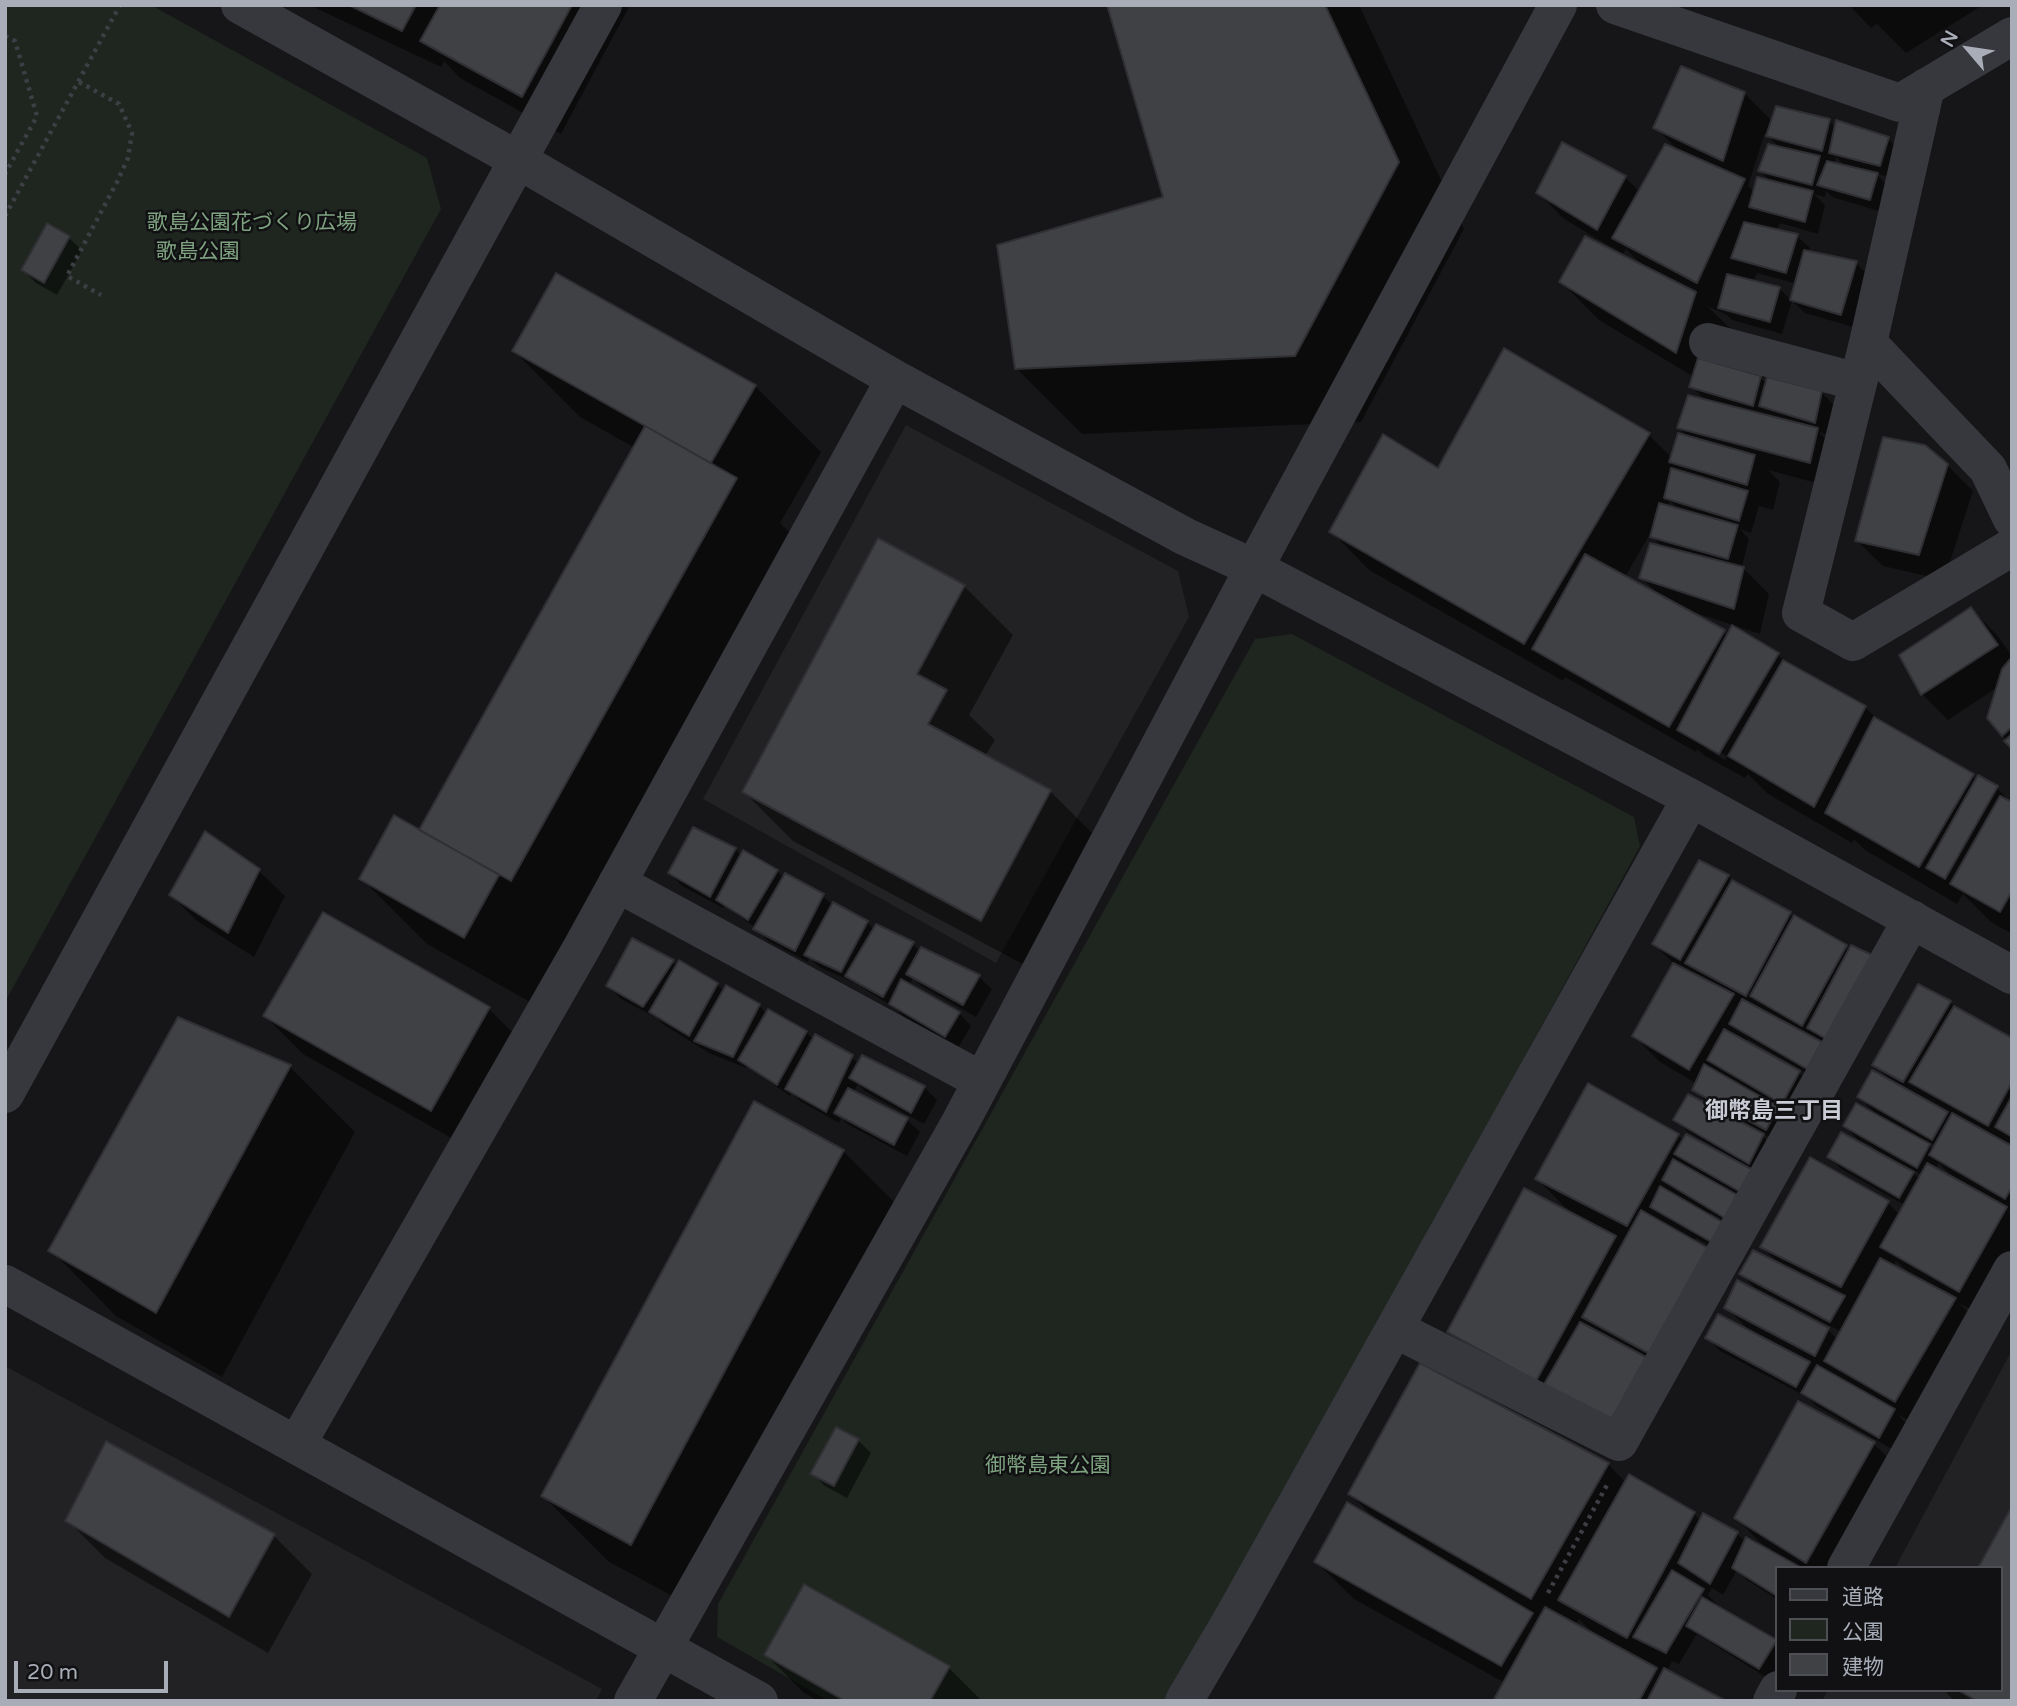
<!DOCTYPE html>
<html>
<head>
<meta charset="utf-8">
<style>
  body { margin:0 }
  #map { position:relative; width:2017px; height:1706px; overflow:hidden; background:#161618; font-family:"Varela Round","Noto Sans JP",sans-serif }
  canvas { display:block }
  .frame { position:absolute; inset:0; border:7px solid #a8adb8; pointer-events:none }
  .legend { position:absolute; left:1775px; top:1566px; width:228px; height:126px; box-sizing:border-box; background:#111113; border:2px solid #4d4f55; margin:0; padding:9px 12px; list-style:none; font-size:21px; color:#a8adb8 }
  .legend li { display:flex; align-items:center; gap:14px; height:35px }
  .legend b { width:35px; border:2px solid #4d4f55 }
  .north { position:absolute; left:1933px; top:14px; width:70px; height:70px; -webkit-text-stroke:5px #111113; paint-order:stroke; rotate:299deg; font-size:19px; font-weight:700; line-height:28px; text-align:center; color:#a8adb8 }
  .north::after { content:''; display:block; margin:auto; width:24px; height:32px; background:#a8adb8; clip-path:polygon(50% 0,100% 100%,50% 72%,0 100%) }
  .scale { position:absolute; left:14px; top:1661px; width:154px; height:32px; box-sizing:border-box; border:4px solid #a8adb8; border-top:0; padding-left:9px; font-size:21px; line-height:24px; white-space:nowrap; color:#a8adb8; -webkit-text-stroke:5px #111113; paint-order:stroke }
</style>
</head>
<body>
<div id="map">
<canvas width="2017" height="1706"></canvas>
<div class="frame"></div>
<ul class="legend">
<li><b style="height:9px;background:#37383d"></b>道路</li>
<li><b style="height:19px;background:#1e261f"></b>公園</li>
<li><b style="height:19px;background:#404145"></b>建物</li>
</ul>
<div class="north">N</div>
<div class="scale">20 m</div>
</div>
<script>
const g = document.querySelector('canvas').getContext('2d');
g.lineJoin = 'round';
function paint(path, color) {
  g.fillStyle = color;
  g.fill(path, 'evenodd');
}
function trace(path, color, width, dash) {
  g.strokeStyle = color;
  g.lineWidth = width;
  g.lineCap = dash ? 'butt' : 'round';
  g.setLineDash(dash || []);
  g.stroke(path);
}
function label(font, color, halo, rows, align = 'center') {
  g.font = font + ' "Varela Round","Noto Sans JP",sans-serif';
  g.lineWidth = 5;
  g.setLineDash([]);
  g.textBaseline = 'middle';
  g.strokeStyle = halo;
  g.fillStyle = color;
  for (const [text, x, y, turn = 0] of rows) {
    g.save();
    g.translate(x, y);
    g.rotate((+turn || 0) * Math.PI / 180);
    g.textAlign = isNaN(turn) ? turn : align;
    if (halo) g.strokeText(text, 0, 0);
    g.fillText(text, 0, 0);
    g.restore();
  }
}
paint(new Path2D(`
  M 906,425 L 1178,571 L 1189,617 L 996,963 L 703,799 Z
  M 2012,1350 L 2012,1701 L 1822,1701 L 1828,1690 L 2001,1690 L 2001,1568 L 1895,1568 Z
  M 5,1366 L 602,1689 L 596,1701 L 5,1701 Z`), '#222225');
paint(new Path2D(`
  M 5,5 L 151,5 L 427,158 L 441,209 L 5,1002 Z
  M 1292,634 L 1634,817 L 1640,846 L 1173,1701 L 829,1701 L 717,1637 L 718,1604 L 1255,639 Z`), '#1e261f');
paint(new Path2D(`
  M 309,5 L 630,5 L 561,134 L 460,78 L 444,61 L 441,67 Z
  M 1109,5 L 1359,5 L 1464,229 L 1361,422 L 1082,434 L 1016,368 L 1166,198 Z
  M 1849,5 L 1983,5 L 1906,53 L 1877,24 L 1871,28 Z
  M 1744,93 L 1772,121 L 1829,121 L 1836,128 L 1888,139 L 1901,151 L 1893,178 L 1875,173 L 1889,187 L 1882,212 L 1832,197 L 1826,191 L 1825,197 L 1814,194 L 1825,205 L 1818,234 L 1780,223 L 1776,231 L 1797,236 L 1810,248 L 1808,252 L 1856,263 L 1869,276 L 1853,327 L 1805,313 L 1792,301 L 1797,284 L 1757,273 L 1753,282 L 1779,288 L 1792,301 L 1782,334 L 1732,320 L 1727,315 L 1707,306 L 1733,331 L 1760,377 L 1767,384 L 1822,393 L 1834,405 L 1827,435 L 1819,432 L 1843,456 L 1835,488 L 1768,470 L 1780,482 L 1773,510 L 1759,506 L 1751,533 L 1740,529 L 1749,539 L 1742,567 L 1769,594 L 1760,634 L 1690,611 L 1689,613 L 1728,636 L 1777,654 L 1788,665 L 1865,707 L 1880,722 L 1978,780 L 1997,788 L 2012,804 L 2012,934 L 1991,922 L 1963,894 L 1957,904 L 1865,850 L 1854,839 L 1852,843 L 1768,794 L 1748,774 L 1745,778 L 1705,756 L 1697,749 L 1696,752 L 1565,677 L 1563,681 L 1369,570 L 1332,532 L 1438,470 L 1649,435 L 1672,458 L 1690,439 L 1679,428 L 1706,401 L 1691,386 L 1694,377 L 1599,320 L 1561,282 L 1644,267 L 1626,249 L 1623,254 L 1564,219 L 1538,193 L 1625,177 L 1640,192 L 1679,151 L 1655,127 ZM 1765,133 L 1781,149 L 1760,171 L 1772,183 L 1755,192 L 1748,186 ZM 1836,157 L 1846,167 L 1834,165 ZM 1670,501 L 1679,510 L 1667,507 ZM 1650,534 L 1663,548 L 1641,577 L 1659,595 L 1625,577 ZM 1707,745 L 1727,756 L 1725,760 L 1707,749 Z
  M 48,226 L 69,238 L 82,250 L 57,295 L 36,283 L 23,270 Z
  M 514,351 L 755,386 L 821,452 L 780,523 L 802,545 L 530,1002 L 427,944 L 361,878 L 420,832 L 635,448 L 580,417 Z
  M 1947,465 L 1973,491 L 1944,580 L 1883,566 L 1857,541 Z
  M 964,586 L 1013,635 L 969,715 L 995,740 L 985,756 L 1050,791 L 1099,840 L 1030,968 L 793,841 L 744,792 Z
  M 1971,609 L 1997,635 L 2012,656 L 2012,747 L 2003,735 L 1998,687 L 1948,720 L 1922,694 Z
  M 735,849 L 742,856 L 744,852 L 777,871 L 784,878 L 823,896 L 833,906 L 867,922 L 874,930 L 913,944 L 920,952 L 979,977 L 992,989 L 976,1017 L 921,986 L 913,978 L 909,986 L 959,1013 L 971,1026 L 958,1048 L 904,1017 L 895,1008 L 855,983 L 819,967 L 810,958 L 808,962 L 768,941 L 756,928 L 725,906 L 723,908 L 682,886 L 670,873 Z
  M 259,871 L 285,896 L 254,957 L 197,921 L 171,895 Z
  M 1728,876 L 1735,883 L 1850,951 L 1820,1081 L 1748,1039 L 1746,1042 L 1799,1073 L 1825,1098 L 1779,1142 L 1759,1132 L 1775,1148 L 1741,1231 L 1711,1213 L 1708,1216 L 1720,1220 L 1736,1237 L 1726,1254 L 1696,1238 L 1694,1242 L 1637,1447 L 1487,1370 L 1449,1332 L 1573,1215 L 1537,1179 L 1589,1085 L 1678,1136 L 1684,1141 L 1728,1159 L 1730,1156 L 1688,1132 L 1676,1120 L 1713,1108 L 1694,1089 L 1697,1084 L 1660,1062 L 1634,1036 L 1674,964 L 1654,944 Z
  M 323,914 L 489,1009 L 527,1047 L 469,1148 L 303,1054 L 265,1016 Z
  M 672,961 L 678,967 L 680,962 L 717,985 L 724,991 L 759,1006 L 767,1014 L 806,1032 L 814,1040 L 852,1057 L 859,1064 L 863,1057 L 924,1087 L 937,1100 L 924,1124 L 864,1091 L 858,1084 L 853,1093 L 907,1120 L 920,1132 L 907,1156 L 849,1125 L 841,1118 L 839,1123 L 800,1101 L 792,1093 L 790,1096 L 747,1066 L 746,1068 L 709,1053 L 664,1025 L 657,1018 L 621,999 L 608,986 Z
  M 1918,986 L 1950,1002 L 1957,1010 L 2012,1040 L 2012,1212 L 2008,1211 L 2012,1215 L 2012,1270 L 1986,1317 L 1959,1303 L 1981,1325 L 1921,1427 L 1897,1414 L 1906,1423 L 1892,1449 L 1816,1406 L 1809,1398 L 1720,1351 L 1708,1338 L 1753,1334 L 1726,1307 L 1828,1330 L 1838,1340 L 1842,1332 L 1754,1287 L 1741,1274 L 1779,1264 L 1762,1247 L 1810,1160 L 1888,1203 L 1900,1215 L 1906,1206 L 1841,1169 L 1829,1157 L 1871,1150 L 1873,1147 L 1857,1139 L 1845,1126 L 1877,1115 L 1859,1097 L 1892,1082 L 1874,1064 ZM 1926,1140 L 1936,1146 L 1933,1150 L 1925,1141 ZM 1939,1163 L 1954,1179 L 1935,1169 ZM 1910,1168 L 1922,1175 L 1920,1180 L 1910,1169 ZM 1896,1261 L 1910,1274 L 1893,1266 Z
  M 290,1067 L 355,1132 L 222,1377 L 116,1316 L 51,1250 Z
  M 843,1151 L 909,1217 L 697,1609 L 609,1562 L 543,1496 Z
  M 1799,1403 L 1874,1444 L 1900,1470 L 1844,1568 L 1777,1568 L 1777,1599 L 1747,1580 L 1737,1570 L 1723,1595 L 1712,1588 L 1708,1595 L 1716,1603 L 1714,1606 L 1777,1642 L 1777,1672 L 1772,1681 L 1697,1634 L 1679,1664 L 1672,1661 L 1667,1672 L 1722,1701 L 1495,1701 L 1505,1683 L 1354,1599 L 1316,1562 L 1377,1521 L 1350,1494 L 1608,1464 L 1626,1483 L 1630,1477 L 1694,1514 L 1701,1521 L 1737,1534 L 1746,1542 L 1770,1552 L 1771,1549 L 1762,1544 L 1736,1518 ZM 1579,1619 L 1596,1636 L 1575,1626 Z
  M 858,1440 L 871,1453 L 847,1498 L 825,1486 L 813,1474 Z
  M 67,1520 L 274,1536 L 312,1574 L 268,1653 L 105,1558 Z
  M 766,1655 L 949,1668 L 982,1701 L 818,1701 L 804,1693 Z
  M 1944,1690 L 2001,1690 L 2012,1701 L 1954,1701 Z`), '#0007');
const building = new Path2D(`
  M 349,5 L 416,5 L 402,31 Z
  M 440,5 L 572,5 L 522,97 L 420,41 Z
  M 1107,5 L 1325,5 L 1399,162 L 1295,356 L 1015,369 L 997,245 L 1163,197 Z
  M 1681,66 L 1745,92 L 1723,161 L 1653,128 Z
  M 1776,106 L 1830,119 L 1822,151 L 1766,136 Z
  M 1836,120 L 1889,137 L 1880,166 L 1829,153 Z
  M 1562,142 L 1626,176 L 1597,230 L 1536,193 Z
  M 1665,144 L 1745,179 L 1697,283 L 1612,238 Z
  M 1768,144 L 1820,156 L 1812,185 L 1758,171 Z
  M 1827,161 L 1878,173 L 1870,200 L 1817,185 Z
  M 1757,177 L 1813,191 L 1805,222 L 1749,207 Z
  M 1744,222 L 1798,234 L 1786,273 L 1731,258 Z
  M 47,223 L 70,236 L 44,283 L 21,270 Z
  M 1585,236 L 1696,292 L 1676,353 L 1559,282 Z
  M 1804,250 L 1857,261 L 1841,315 L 1790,300 Z
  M 556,273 L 756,385 L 711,463 L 512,351 Z
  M 1727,274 L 1780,287 L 1770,322 L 1718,308 Z
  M 1504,348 L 1650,433 L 1524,644 L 1329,532 L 1383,434 L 1438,468 Z
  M 1698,358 L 1761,376 L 1753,406 L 1689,387 Z
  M 1767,377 L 1822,391 L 1815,423 L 1759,406 Z
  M 1688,395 L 1818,428 L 1810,463 L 1677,428 Z
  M 645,426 L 737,478 L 511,881 L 419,830 Z
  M 1678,433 L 1755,455 L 1747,485 L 1669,462 Z
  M 1883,437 L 1925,445 L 1948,464 L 1919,555 L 1855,541 Z
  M 1671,468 L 1748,491 L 1739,521 L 1664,498 Z
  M 1659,503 L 1738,525 L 1728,559 L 1650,537 Z
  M 878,538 L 965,585 L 917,674 L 947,690 L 928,724 L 1051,790 L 981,921 L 742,792 Z
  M 1650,543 L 1744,567 L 1734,609 L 1639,578 Z
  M 1585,554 L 1725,630 L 1669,727 L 1532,649 Z
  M 1971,607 L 1998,645 L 1921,695 L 1899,655 Z
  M 1732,625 L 1779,653 L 1719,754 L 1677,730 Z
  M 2012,657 L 2012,727 L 2002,736 L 1987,718 L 2002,669 Z
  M 1783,660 L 1866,706 L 1814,807 L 1728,756 Z
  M 1874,717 L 1974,774 L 1919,867 L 1825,813 Z
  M 2012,734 L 2012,749 L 2004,741 Z
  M 1978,775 L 1998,786 L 1945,879 L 1926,868 Z
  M 2000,796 L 2012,802 L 2012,891 L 2000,912 L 1950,884 Z
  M 394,815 L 499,875 L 464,938 L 359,879 Z
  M 693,827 L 736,848 L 710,897 L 668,873 Z
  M 205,831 L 260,869 L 228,933 L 169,895 Z
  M 743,850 L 778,870 L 748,920 L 716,900 Z
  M 1699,860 L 1729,875 L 1680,960 L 1652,944 Z
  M 785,873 L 824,894 L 795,951 L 753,929 Z
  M 1732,880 L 1791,912 L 1746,996 L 1685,963 Z
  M 833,902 L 868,921 L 841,972 L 804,955 Z
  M 323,912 L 490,1007 L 431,1111 L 263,1016 Z
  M 1794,915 L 1847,945 L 1802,1026 L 1750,996 Z
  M 876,924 L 914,942 L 883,997 L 845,976 Z
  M 632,938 L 674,960 L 643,1007 L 606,986 Z
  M 1851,945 L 1874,956 L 1828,1040 L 1807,1028 Z
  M 921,947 L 980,975 L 963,1005 L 906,974 Z
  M 679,960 L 718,983 L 689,1036 L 649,1012 Z
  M 1673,963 L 1734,994 L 1689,1070 L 1632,1036 Z
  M 901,979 L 960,1012 L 945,1037 L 889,1004 Z
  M 1918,984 L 1951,1001 L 1903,1082 L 1872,1065 Z
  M 726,985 L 760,1004 L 733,1057 L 694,1041 Z
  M 1742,999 L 1822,1042 L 1807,1069 L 1729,1024 Z
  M 1954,1006 L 2012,1038 L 2012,1082 L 1988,1126 L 1909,1082 Z
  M 768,1009 L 807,1031 L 777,1085 L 738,1060 Z
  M 178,1017 L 291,1065 L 156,1313 L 48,1251 Z
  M 1724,1029 L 1800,1071 L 1782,1104 L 1707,1060 Z
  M 815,1034 L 853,1055 L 826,1112 L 785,1089 Z
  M 862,1055 L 925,1086 L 911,1113 L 849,1078 Z
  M 1704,1064 L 1779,1107 L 1766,1130 L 1692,1090 Z
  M 1872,1070 L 1948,1112 L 1932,1140 L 1857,1097 Z
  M 1588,1083 L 1679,1134 L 1627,1226 L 1535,1179 Z
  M 848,1088 L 908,1118 L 894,1145 L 834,1113 Z
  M 1688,1094 L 1764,1134 L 1749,1164 L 1673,1120 Z
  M 2012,1096 L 2012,1137 L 1995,1127 Z
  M 754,1101 L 844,1150 L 631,1545 L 541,1496 Z
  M 1856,1103 L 1930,1144 L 1917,1168 L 1843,1126 Z
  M 1952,1113 L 2012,1146 L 2012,1187 L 2005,1199 L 1929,1155 Z
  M 1841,1132 L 1914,1172 L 1899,1198 L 1827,1157 Z
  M 1686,1134 L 1755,1171 L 1744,1194 L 1674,1154 Z
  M 1810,1157 L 1889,1201 L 1841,1287 L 1760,1247 Z
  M 1673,1159 L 1741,1197 L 1728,1220 L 1662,1180 Z
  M 1927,1163 L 2007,1207 L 1959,1292 L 1880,1247 Z
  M 1660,1186 L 1724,1223 L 1713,1243 L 1650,1207 Z
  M 1524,1188 L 1616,1236 L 1536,1381 L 1447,1332 Z
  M 1641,1210 L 1708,1248 L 1650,1354 L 1582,1317 Z
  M 1753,1250 L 1845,1296 L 1830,1322 L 1739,1274 Z
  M 1880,1258 L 1956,1298 L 1895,1402 L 1824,1361 Z
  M 1737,1280 L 1829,1328 L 1815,1356 L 1724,1308 Z
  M 1718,1314 L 1810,1362 L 1796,1387 L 1705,1338 Z
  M 1580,1322 L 1646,1357 L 1611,1422 L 1543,1386 Z
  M 1420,1363 L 1609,1463 L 1531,1599 L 1348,1494 Z
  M 1817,1365 L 1895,1409 L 1879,1438 L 1801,1393 Z
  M 1798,1401 L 1875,1442 L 1806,1563 L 1734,1518 Z
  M 836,1427 L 859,1439 L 834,1486 L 810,1474 Z
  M 106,1441 L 275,1534 L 229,1617 L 65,1521 Z
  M 1629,1474 L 1695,1512 L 1627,1638 L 1558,1600 Z
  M 1347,1502 L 1533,1613 L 1501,1666 L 1314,1562 Z
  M 2012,1506 L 2012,1701 L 1977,1701 L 1958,1690 L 2001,1690 L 2001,1568 L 1978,1568 Z
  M 1703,1513 L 1738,1532 L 1710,1584 L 1678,1563 Z
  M 1746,1537 L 1802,1568 L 1777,1568 L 1777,1596 L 1732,1568 Z
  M 1672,1570 L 1704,1589 L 1666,1653 L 1633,1637 Z
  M 804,1584 L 950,1666 L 930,1701 L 845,1701 L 764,1655 Z
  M 1702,1597 L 1777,1640 L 1759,1669 L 1686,1626 Z
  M 1545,1607 L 1657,1668 L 1639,1701 L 1493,1701 Z
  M 1664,1668 L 1726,1701 L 1647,1701 Z`);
paint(building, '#404145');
trace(building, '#303034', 2);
trace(new Path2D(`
  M 5,36 L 15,41 L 37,116 L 5,174
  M 79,82 L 119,104 L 132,133 L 128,158 L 117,182 L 67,276 L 101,295
  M 5,216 L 120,5
  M 1548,1593 L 1607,1485`), '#3d3f44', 4.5, [3.5, 5]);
trace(new Path2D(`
  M 240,5 L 518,160 L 895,379 L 1186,537 L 1254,568 L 1691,798 L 2012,975
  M 1615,5 L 1900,103 L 2012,36
  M 1926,87 L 1868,343 L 1988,469 L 2012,519
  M 1708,342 L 1858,382
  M 1868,343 L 1801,613 L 1853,642 L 2012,547
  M 617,883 L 982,1081
  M 5,1094 L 603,5
  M 5,1284 L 759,1701
  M 1395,1329 L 1619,1442 L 1912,919
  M 297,1444 L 581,949 L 895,379
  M 1846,1568 L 2012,1270
  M 633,1701 L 961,1121 L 1254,568 L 1558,5
  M 1184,1701 L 1235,1614 L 1691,798
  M 1772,1701 L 1778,1690`), '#37383d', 38);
label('21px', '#7fa381', '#111113', [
  ["歌島公園花づくり広場",252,223],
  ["歌島公園",198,252],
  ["御幣島東公園",1048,1466]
]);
label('bold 23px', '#c9ccd4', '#111113', [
  ["御幣島三丁目",1774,1112]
]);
</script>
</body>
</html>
